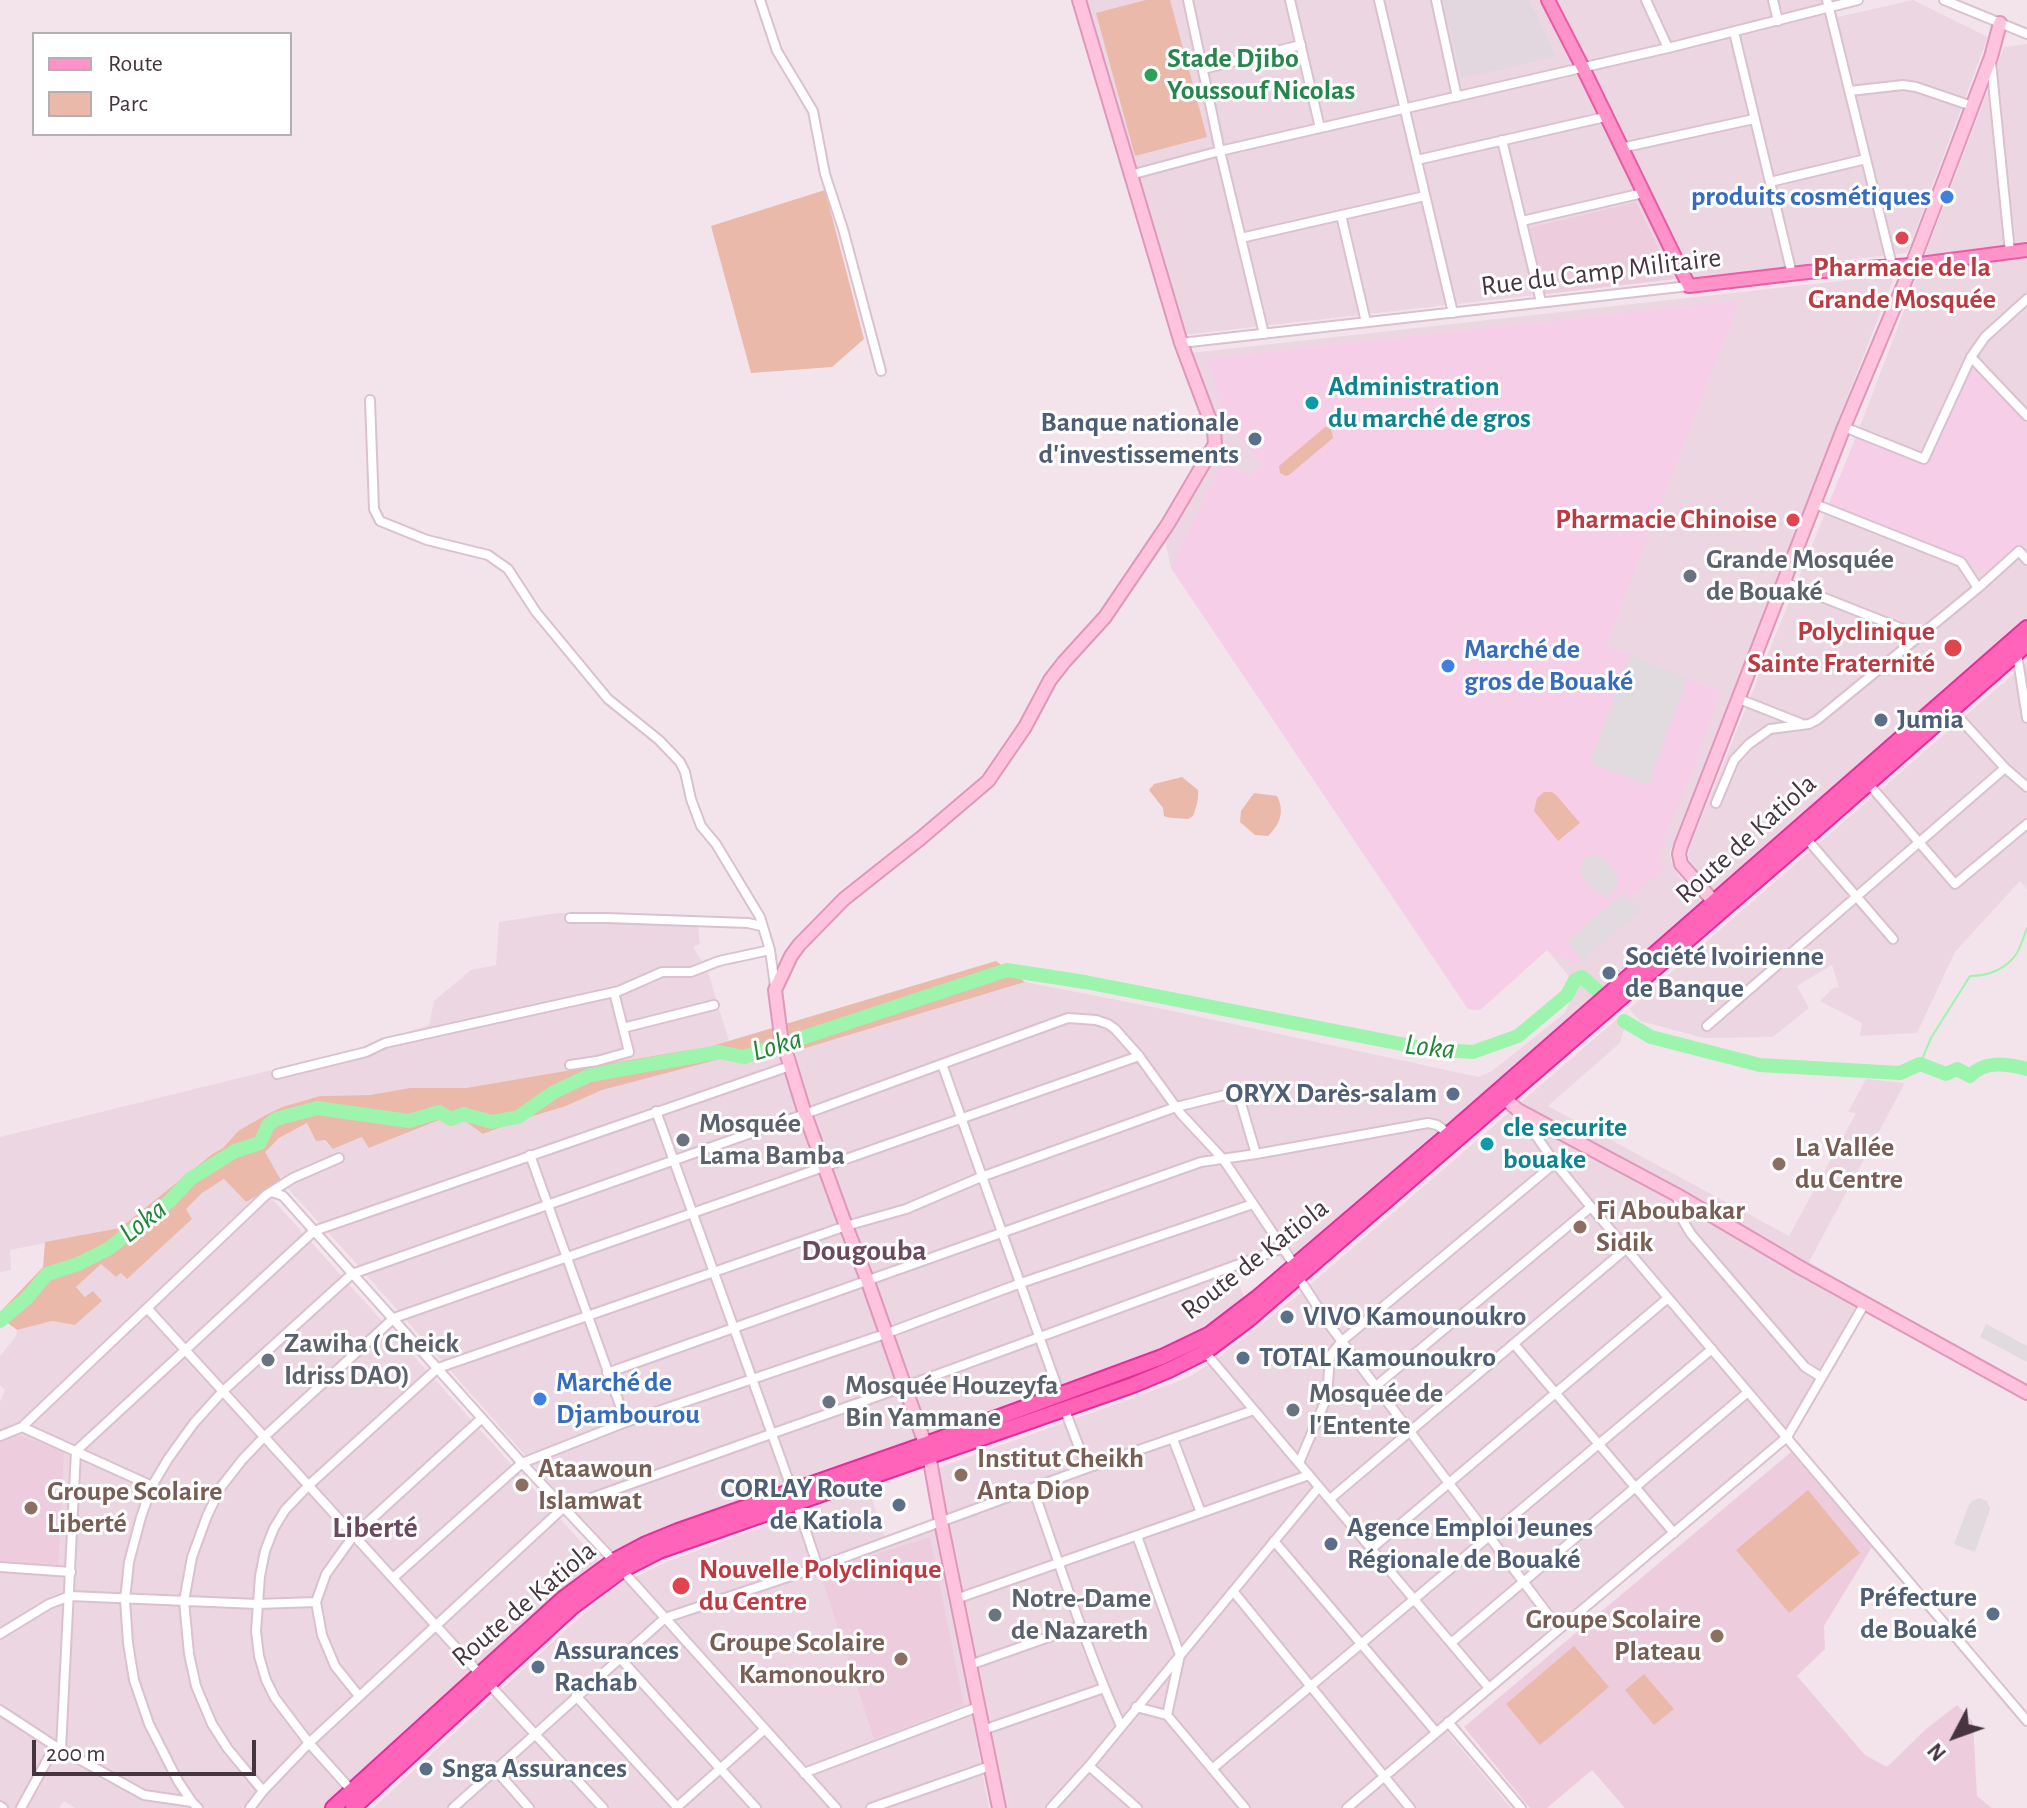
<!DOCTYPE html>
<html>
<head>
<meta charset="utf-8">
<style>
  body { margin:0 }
  #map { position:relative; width:2027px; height:1808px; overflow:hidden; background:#f3e4ec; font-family:"Alegreya Sans",sans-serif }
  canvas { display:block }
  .legend { position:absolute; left:32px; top:32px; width:260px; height:104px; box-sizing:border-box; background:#fff; border:2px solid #b5aeb2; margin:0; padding:10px 14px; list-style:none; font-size:24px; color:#46343f }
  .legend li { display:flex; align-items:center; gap:16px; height:40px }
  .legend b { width:40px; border:2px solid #b5aeb2 }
  .north { position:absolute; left:1915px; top:1696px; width:80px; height:80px; -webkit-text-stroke:6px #fff; paint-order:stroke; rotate:229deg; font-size:22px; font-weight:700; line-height:32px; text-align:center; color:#46343f }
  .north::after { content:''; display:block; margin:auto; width:28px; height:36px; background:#46343f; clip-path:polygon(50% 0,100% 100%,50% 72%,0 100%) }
  .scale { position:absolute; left:32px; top:1740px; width:224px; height:36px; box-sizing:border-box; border:4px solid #46343f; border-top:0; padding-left:10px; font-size:24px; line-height:28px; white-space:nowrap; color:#46343f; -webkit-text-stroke:6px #fff; paint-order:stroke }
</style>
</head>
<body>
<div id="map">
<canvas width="2027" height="1808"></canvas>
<ul class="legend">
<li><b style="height:10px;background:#ff92c8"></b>Route</li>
<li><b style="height:22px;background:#eab9aa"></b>Parc</li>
</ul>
<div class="north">N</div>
<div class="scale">200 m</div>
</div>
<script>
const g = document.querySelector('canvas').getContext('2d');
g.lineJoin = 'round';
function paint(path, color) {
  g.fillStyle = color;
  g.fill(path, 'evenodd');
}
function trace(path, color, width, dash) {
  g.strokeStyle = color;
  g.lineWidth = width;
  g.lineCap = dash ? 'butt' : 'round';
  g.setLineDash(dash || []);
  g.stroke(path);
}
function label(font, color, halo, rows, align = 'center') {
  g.font = font + ' "Alegreya Sans",sans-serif';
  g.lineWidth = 6;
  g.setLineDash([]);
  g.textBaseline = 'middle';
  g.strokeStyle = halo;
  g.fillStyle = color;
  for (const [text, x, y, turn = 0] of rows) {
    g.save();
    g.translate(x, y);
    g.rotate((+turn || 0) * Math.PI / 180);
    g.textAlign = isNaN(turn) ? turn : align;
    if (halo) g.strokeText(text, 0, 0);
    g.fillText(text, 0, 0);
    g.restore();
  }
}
paint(new Path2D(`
  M 1086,0 L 1823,0 L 1829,19 L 1913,0 L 1988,37 L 1907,253 L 1183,335 Z
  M 2027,44 L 2027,620 L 1717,893 L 1692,866 L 1688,857 L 1689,848 L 1856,437 L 2004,47 Z
  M 1895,275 L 1670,852 L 1671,861 L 1678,875 L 1704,905 L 1290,1270 L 1278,1255 L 1236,1275 L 1246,1302 L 1199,1333 L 1163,1351 L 613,1555 L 354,1261 L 282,1182 L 264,1152 L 279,1138 L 307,1123 L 333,1149 L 363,1137 L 370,1148 L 439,1120 L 462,1119 L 484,1134 L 520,1120 L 566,1106 L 602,1090 L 650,1076 L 720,1059 L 742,1060 L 789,1044 L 799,1050 L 1025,982 L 1163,1009 L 1479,1077 L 1492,1071 L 1565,1013 L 1577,986 L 1547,950 L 1480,1010 L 1468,1009 L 1171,568 L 1165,540 L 1213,461 L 1221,437 L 1190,353 Z
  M 2027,662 L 2027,890 L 2020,881 L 1955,952 L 1917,1033 L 1860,1036 L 1862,1023 L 1820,1001 L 1833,988 L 1839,987 L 1832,965 L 1797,986 L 1809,1008 L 1773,1037 L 1704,1038 L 1640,1021 L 1629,1009 Z
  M 557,913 L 697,916 L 700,944 L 693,947 L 708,972 L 729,1041 L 702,1049 L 682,1051 L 466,1088 L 410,1088 L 370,1095 L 320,1096 L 282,1107 L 238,1131 L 223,1148 L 211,1154 L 120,1228 L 10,1250 L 11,1270 L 0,1272 L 0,1137 L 308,1061 L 335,1056 L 429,1025 L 434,1001 L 471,970 L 496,965 L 499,922 Z
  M 1617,1019 L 1624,1029 L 1620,1043 L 1548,1106 L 1789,1236 L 1856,1113 L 1848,1112 L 1866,1079 L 1905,1083 L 1809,1262 L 1863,1293 L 1787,1430 L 1443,1727 L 1511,1808 L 1006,1808 L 938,1468 L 1171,1384 L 1191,1376 L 1218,1358 L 1296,1297 Z
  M 224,1179 L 246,1202 L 265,1191 L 601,1564 L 327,1808 L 75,1808 L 64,1801 L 59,1808 L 0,1808 L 0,1402 L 5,1390 L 0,1385 L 0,1356 L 16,1336 L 17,1330 L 52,1321 L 75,1325 L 102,1301 L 86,1297 L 76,1287 L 101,1263 L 116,1277 L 121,1273 L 126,1279 L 192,1219 L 185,1209 L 202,1193 Z
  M 868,1488 L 885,1537 L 924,1525 L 931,1520 L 935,1513 L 989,1808 L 373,1808 L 581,1616 L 604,1596 L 623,1583 L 666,1562 Z`), '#ecd6e2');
paint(new Path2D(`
  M 1737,301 L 1737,307 L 1732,321 L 1606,645 L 1721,692 L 1689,779 L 1656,859 L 1664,869 L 1630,898 L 1640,911 L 1583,960 L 1576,964 L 1547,950 L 1480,1010 L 1468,1009 L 1171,568 L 1207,491 L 1223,461 L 1246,474 L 1249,477 L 1263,465 L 1239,437 L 1227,426 L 1207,359 Z
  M 1973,365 L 2027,424 L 2027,542 L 1986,579 L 1984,576 L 1985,574 L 1963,558 L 1962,559 L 1828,506 L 1856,437 L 1928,466 Z`), '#f7cee8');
paint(new Path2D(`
  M 1443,0 L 1529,0 L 1556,56 L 1462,78 Z`), '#e2d7de');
paint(new Path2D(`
  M 1636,202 L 1673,279 L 1545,294 L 1530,228 Z
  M 11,1433 L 64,1450 L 58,1570 L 0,1565 L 0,1441 Z
  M 1791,1452 L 1872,1547 L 1824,1626 L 1825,1649 L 1797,1676 L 1865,1755 L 1887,1767 L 1926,1729 L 1957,1705 L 1973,1722 L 1977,1796 L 1992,1808 L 1625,1808 L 1592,1770 L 1547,1808 L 1530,1808 L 1464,1727 Z
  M 930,1537 L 964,1705 L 874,1739 L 820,1572 Z`), '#edcddd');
paint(new Path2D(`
  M 1146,0 L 1170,0 L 1207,137 L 1135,156 L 1096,13 Z
  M 825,190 L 864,339 L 832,367 L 751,373 L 711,226 Z
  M 1325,427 L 1331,428 L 1333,438 L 1289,475 L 1286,476 L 1280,473 L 1279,466 Z
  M 1182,777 L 1198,790 C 1199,799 1196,808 1193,816 L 1188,819 C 1181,818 1170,819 1164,816 L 1163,808 L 1149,790 L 1154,784 Z
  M 1544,792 L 1552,792 L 1556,795 L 1580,823 L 1558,841 L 1534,811 L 1537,798 Z
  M 1254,793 L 1277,796 C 1285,812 1280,824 1268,836 L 1255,835 L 1240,822 L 1241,811 Z
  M 996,961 L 1025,982 L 799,1050 L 789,1044 L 742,1060 L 720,1059 L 602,1090 L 566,1106 L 520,1120 L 483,1134 L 462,1119 L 439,1120 L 369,1148 L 362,1137 L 333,1149 L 325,1140 L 316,1141 L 307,1123 L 279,1138 L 265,1152 L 282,1182 L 246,1202 L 224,1179 L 202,1193 L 186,1209 L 192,1219 L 127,1279 L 121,1273 L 116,1277 L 101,1264 L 76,1287 L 85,1297 L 93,1291 L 102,1301 L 75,1325 L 52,1321 L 17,1330 L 0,1317 L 0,1312 L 43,1267 L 45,1242 L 120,1228 L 212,1154 L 223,1148 L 238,1131 L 264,1116 L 282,1107 L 320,1096 L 370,1095 L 410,1088 L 466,1088 L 682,1051 L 702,1049 Z
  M 1808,1490 L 1860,1553 L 1789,1613 L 1736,1550 Z
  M 1574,1646 L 1609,1687 L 1540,1745 L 1506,1704 Z
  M 1644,1674 L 1674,1709 L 1654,1725 L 1625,1690 Z`), '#eab9aa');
paint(new Path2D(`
  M 1630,655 L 1687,678 L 1648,785 L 1590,763 Z
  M 1595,855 L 1605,860 L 1618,877 L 1617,888 L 1609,895 L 1598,894 L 1580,874 L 1581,863 L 1585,858 Z
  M 1624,892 L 1640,911 L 1583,960 L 1567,941 Z
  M 1986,1324 L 2027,1346 L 2027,1362 L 1980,1337 Z
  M 1979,1498 L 1987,1501 L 1990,1509 L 1975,1552 L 1954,1544 L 1969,1505 L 1971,1502 Z`), '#e1dade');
trace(new Path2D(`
  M 1920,1064 L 1931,1038 L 1970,976 C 1988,976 2007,969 2017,953 C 2021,946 2024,936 2027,928`), '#9df4ad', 2);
trace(new Path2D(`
  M 1624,1021 L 1651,1037 L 1760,1065 L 1900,1073 L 1920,1064 L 1946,1074 L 1957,1069 L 1970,1076 C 1985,1060 2007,1064 2027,1069
  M 0,1321 L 27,1298 L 47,1274 L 78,1264 L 108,1249 L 170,1201 L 190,1179 L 235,1151 L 260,1143 L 268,1125 L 276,1119 L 317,1108 L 409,1121 L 439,1112 L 451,1119 L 463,1114 L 492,1122 L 518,1117 L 554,1092 L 590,1075 L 719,1052 L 744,1057 L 1007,970 L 1085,982 L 1427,1049 L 1473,1052 L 1518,1036 L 1567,995 L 1575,980 L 1582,977 L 1599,992`), '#9df4ad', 14);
const street = new Path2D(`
  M 760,0 L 777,51 L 813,111 L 825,174 L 843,229 L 881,371
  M 1188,0 L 1220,151 L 1264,334
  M 1290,0 L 1320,128
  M 1379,0 L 1453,313
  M 1436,0 L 1457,97
  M 1646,0 L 1668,48
  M 1773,0 L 1778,21
  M 1827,0 L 1892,265
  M 1944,0 L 2027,34
  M 1734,32 L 1792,274
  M 1991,62 L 2010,252
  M 1203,69 L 1301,45
  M 1850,91 L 1903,85 L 1916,87 L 1972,106
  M 1502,140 L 1541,302
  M 1621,148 L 1754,119
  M 1417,160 L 1605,117
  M 1130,175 L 1220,151 L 1668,48 L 1858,0
  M 1770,182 L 1866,159
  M 1341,215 L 1366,322
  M 1522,221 L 1643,193
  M 1241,238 L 1425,196
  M 1181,343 L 1689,286
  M 1971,357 L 2027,416
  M 370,400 L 374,509 L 380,521 L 427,540 L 488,555 L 508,569 L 536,612 L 608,699 L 659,740 L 680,762 L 685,772 L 691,799 L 701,826 L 716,844 L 760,917 L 770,950 L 775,986
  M 1844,427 L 1924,459 L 1971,357 L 1985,337 L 2027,299
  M 1815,504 L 1961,562 L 1978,588
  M 1784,582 L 1918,635
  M 2017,654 L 2027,718
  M 1739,699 L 1800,723
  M 1952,710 L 2005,768 L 2027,787
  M 1868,783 L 1955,884 L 2027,824
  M 1716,803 L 1734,760 L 1749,744 L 1770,729 L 1809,724 L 1817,720 L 1978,588 L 2019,551 L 2027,560
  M 1806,838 L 1893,939
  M 570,918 L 606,918 L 748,923 L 761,926
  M 1707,1026 L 2005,768
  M 623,1028 L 714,1005
  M 942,1064 L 1060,1395
  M 570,1065 L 597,1061 L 629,1052 L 614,992
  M 277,1074 L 366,1052 L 385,1043 L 619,991 L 662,972 L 691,972 L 719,961 L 770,950
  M 656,1111 L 792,1490
  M 1521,1114 L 1555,1163 L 1591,1207 L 2027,1721
  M 530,1155 L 626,1422
  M 272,1192 L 283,1196 L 522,1463 L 614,1561
  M 1677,1196 L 1682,1219 L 1691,1234 L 1805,1367 L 1821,1377
  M 1298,1277 L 1331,1327 L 1559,1629
  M 148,1309 L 480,1674
  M 1514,1344 L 1674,1533
  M 1205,1352 L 1489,1688
  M 607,1373 L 1201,1162 L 1256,1154 L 1428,1123 L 1437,1125 L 1449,1134
  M 1376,1386 L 1591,1207
  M 1064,1408 L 1087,1468
  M 22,1427 L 152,1486
  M 0,1436 L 22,1427 L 266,1195 L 293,1178 L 339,1158
  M 1173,1439 L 1201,1513
  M 1299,1463 L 1327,1397 L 1330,1356 L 1342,1341 L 1555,1163
  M 1033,1489 C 1061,1568 1086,1649 1121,1726
  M 1330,1499 L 1627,1248
  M 796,1502 L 818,1567
  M 1137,1536 L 1180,1655 L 1167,1715
  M 1274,1541 L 1436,1732
  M 1371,1549 L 1668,1298
  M 0,1567 L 71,1572
  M 622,1570 L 836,1808
  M 393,1578 L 522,1463 L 626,1422 L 885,1334 L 1021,1283 L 1253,1204
  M 1233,1591 L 1410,1808
  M 956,1599 L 1309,1475
  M 0,1634 L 49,1604 L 70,1596 L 257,1604 L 316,1602
  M 1451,1643 L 1748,1392
  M 619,1657 L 756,1808
  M 970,1665 L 1080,1626
  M 488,1683 L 603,1808
  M 359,1696 L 335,1666 L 322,1635 L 316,1602 L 326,1574 L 354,1535 L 482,1418
  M 576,1696 L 678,1808
  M 1136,1707 L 1167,1715 L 1245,1808
  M 0,1710 L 55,1746 L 144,1795 L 192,1802
  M 1448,1722 L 1521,1808
  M 983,1730 L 1104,1688
  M 61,1749 L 76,1451 L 314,1231 L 790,1066
  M 1089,1766 L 1137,1808
  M 495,1769 L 529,1808
  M 1212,1769 L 1712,1349
  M 804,1773 L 978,1707
  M 263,1791 L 228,1749 L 212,1724 L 196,1686 L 189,1654 L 184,1601 L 192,1557 L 207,1516 L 221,1487 L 242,1460 L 264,1437 L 394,1318 L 1139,1056
  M 352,1791 L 309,1743 L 275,1698 L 266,1680 L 259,1656 L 256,1631 L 260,1576 L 265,1551 L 274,1528 L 285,1510 L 309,1485 L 438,1368 L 846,1226 L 906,1209 L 981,1177 L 1176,1107 L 1229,1094 L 1236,1094 L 1240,1100 L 1256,1154
  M 0,1806 L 3,1808
  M 21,1808 L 55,1746
  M 198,1808 L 192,1802 L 178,1781 L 149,1724 L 134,1680 L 128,1643 L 125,1600 L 129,1562 L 141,1517 L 152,1486 L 168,1459 L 194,1423 L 223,1391 L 352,1274 L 805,1114 L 1068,1018 L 1096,1020 L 1108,1024 L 1115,1029 L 1139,1056 L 1181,1114 L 1223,1159 L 1295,1266
  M 250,1808 L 263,1791 L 309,1743 L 563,1508 L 906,1386 L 1283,1248
  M 453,1808 L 665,1618 L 818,1567 L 1087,1468 L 1254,1410
  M 676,1808 L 765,1729
  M 871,1808 L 990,1766
  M 1051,1808 L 1089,1766 L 1319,1487
  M 1347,1808 L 1787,1437 L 1865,1303`);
const secondary = new Path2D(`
  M 1720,909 L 1681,864 L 1679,854 L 1681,846 L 1844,427 L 1912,265 L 1991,57 L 2000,23
  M 1498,1093 L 1518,1110 L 1677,1195 L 1801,1268 L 2027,1393
  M 999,1808 L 941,1522 L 929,1455 L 868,1282 L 846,1226 L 805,1114 L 781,1036 L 775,990 L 791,956 L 799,945 L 844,899 L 921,838 L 988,781 L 1025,727 L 1050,680 L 1064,662 L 1105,617 L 1168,524 L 1215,444 L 1214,431 L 1181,343 L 1079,0`);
const primary = new Path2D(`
  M 1548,0 L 1583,68 L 1689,286 L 1808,272 L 1912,265 L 2027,250`);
const highway = new Path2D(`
  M 333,1808 L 564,1598 L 614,1561 L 646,1544 L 678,1531 L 926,1444 L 1162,1357 L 1210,1334 L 1257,1298 L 1449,1134 L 2027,628
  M 353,1808 L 572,1607 L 622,1570 L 659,1551 L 1133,1385 L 1169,1370 L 1205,1352 L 1248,1320 L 1806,838 L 2027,644`);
trace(street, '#dac1cf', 12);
trace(secondary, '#df97ba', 16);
trace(primary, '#ea5ca5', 16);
trace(highway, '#e62c98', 18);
trace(street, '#fff', 8);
trace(secondary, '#ffc3de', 12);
trace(primary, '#ff92c8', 12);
trace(highway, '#ff64b9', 14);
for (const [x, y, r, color] of [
  [1151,75,8,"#2e9e5b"],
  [1947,197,8,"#3f7fe0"],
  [1902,238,8,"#e0444e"],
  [1312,403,8,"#0f9aa8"],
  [1255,439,8,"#5c6f8a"],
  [1793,520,8,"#e0444e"],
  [1690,576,8,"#6b7280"],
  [1953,648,10,"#e0444e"],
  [1448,666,8,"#3f7fe0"],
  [1881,720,8,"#5c6f8a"],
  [1609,973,8,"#5c6f8a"],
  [1453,1094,8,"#5c6f8a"],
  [683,1140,8,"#6b7280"],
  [1487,1144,8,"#0f9aa8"],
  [1779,1164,8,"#8d6e63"],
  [1580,1227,8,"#8d6e63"],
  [1287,1317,8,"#5c6f8a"],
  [1243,1358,8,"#5c6f8a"],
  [268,1360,8,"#6b7280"],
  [540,1399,8,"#3f7fe0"],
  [829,1402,8,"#6b7280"],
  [1293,1410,8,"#6b7280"],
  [961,1475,8,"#8d6e63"],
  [522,1485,8,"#8d6e63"],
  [899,1505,8,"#5c6f8a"],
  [31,1508,8,"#8d6e63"],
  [1331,1544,8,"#5c6f8a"],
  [681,1586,10,"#e0444e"],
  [1993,1614,8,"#5c6f8a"],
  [995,1615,8,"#6b7280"],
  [1717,1636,8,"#8d6e63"],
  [901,1659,8,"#8d6e63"],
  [538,1667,8,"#5c6f8a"],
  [426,1769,8,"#5c6f8a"]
]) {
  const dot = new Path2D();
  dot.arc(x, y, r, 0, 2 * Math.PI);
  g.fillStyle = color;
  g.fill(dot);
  trace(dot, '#fff', 3);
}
label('bold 28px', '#27864d', '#fff', [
  ["Stade Djibo",1167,59],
  ["Youssouf Nicolas",1167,91]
], 'left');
label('bold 28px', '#366cbe', '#fff', [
  ["produits cosmétiques",1931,197,"right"],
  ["Marché de",1464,650],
  ["gros de Bouaké",1464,682],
  ["Marché de",556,1383],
  ["Djambourou",556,1415]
], 'left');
label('bold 28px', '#be3a42', '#fff', [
  ["Pharmacie de la",1902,268,"center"],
  ["Grande Mosquée",1902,300,"center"],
  ["Pharmacie Chinoise",1777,520],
  ["Polyclinique",1935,632],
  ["Sainte Fraternité",1935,664],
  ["Nouvelle Polyclinique",699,1570,"left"],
  ["du Centre",699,1602,"left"]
], 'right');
label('28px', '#46343f', '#fff', [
  ["Rue du Camp Militaire",1601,272,-7],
  ["Route de Katiola",1746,839,-42],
  ["Route de Katiola",1255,1259,-38],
  ["Route de Katiola",524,1604,-40]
]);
label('bold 28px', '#0d838f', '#fff', [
  ["Administration",1328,387],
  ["du marché de gros",1328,419],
  ["cle securite",1503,1128],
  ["bouake",1503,1160]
], 'left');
label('bold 28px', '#4e5e75', '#fff', [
  ["Banque nationale",1239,423,"right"],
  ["d'investissements",1239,455,"right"],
  ["Jumia",1897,720],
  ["Société Ivoirienne",1625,957],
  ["de Banque",1625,989],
  ["ORYX Darès-salam",1437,1094,"right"],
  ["VIVO Kamounoukro",1303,1317],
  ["TOTAL Kamounoukro",1259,1358],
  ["CORLAY Route",883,1489,"right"],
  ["de Katiola",883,1521,"right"],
  ["Agence Emploi Jeunes",1347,1528],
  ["Régionale de Bouaké",1347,1560],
  ["Préfecture",1977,1598,"right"],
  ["de Bouaké",1977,1630,"right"],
  ["Assurances",554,1651],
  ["Rachab",554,1683],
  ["Snga Assurances",442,1769]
], 'left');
label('bold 28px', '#5b616d', '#fff', [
  ["Grande Mosquée",1706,560],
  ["de Bouaké",1706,592],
  ["Mosquée",699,1124],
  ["Lama Bamba",699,1156],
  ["Zawiha ( Cheick",284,1344],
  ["Idriss DAO)",284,1376],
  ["Mosquée Houzeyfa",845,1386],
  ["Bin Yammane",845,1418],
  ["Mosquée de",1309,1394],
  ["l'Entente",1309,1426],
  ["Notre-Dame",1011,1599],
  ["de Nazareth",1011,1631]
], 'left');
label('bold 28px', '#785e54', '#fff', [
  ["La Vallée",1795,1148],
  ["du Centre",1795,1180],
  ["Fi Aboubakar",1596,1211],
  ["Sidik",1596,1243],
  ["Institut Cheikh",977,1459],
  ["Anta Diop",977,1491],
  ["Ataawoun",538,1469],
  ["Islamwat",538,1501],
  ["Groupe Scolaire",47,1492],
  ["Liberté",47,1524],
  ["Groupe Scolaire",1701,1620,"right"],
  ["Plateau",1701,1652,"right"],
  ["Groupe Scolaire",885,1643,"right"],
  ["Kamonoukro",885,1675,"right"]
], 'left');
label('italic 30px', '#208635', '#fff', [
  ["Loka",777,1045,-16],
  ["Loka",1430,1047,6],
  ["Loka",143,1221,-38]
]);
label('bold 30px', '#694a5e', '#fff', [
  ["Dougouba",864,1251],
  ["Liberté",375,1528]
]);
</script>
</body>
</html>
